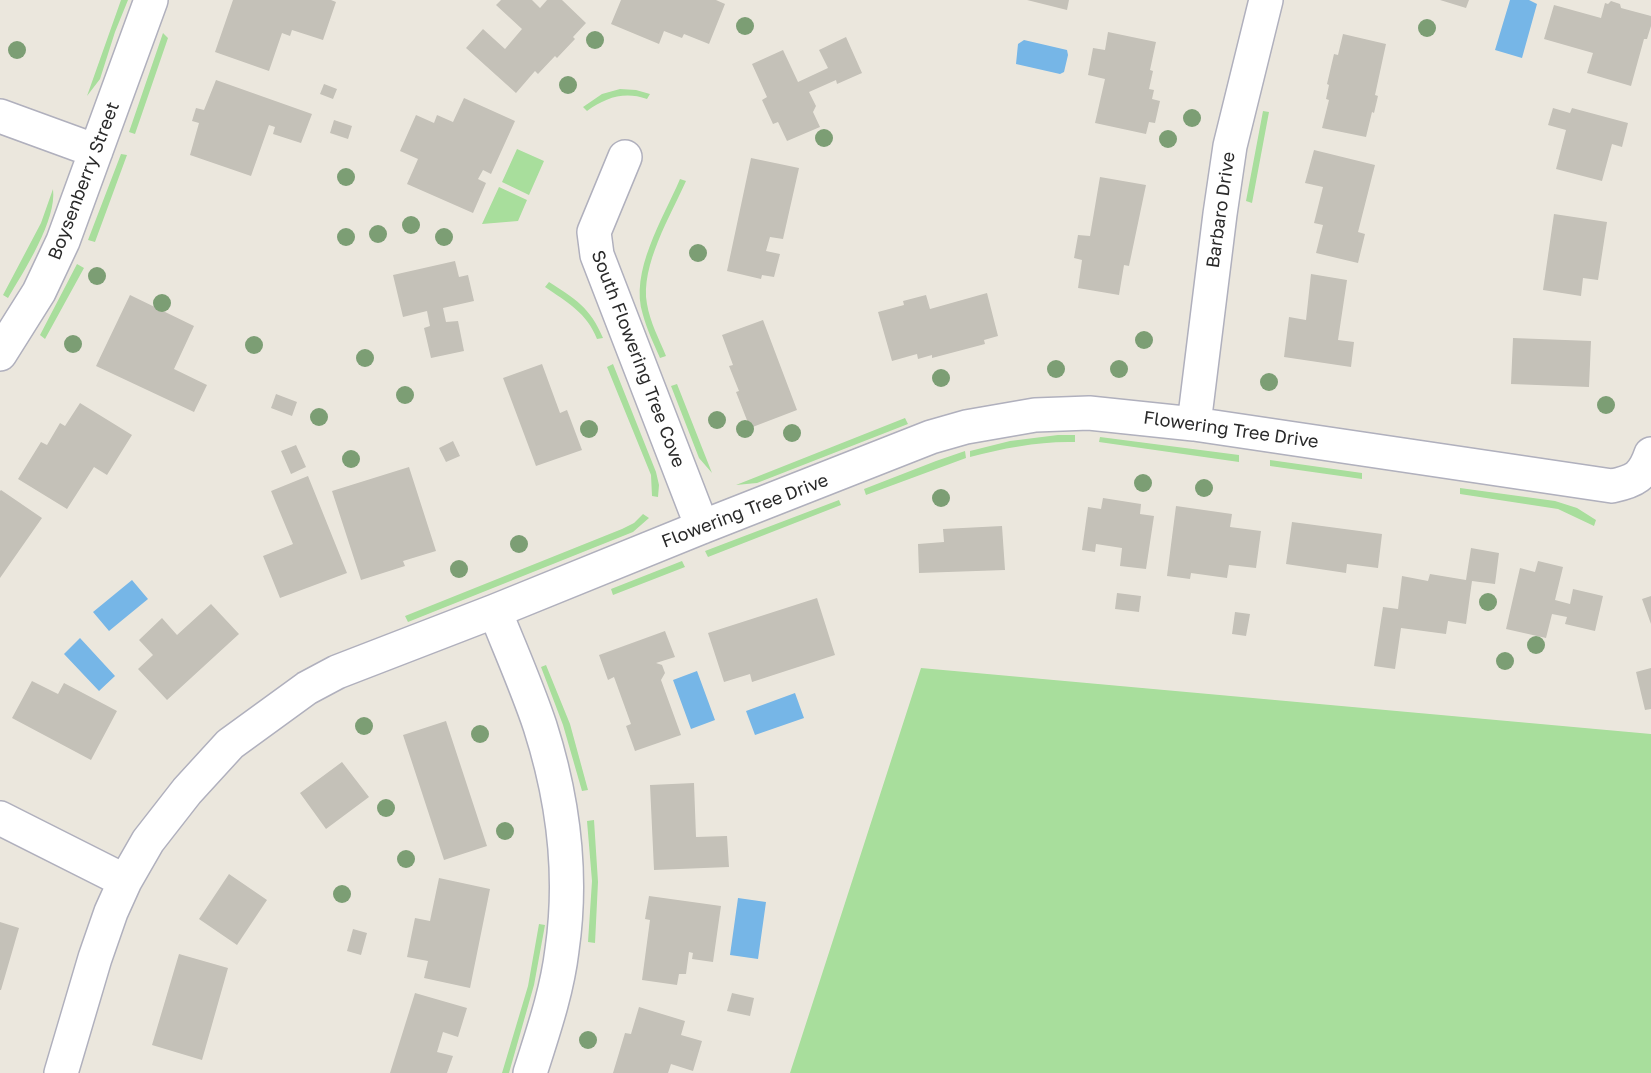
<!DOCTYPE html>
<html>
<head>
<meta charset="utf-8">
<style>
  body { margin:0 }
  canvas { display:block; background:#ebe7dd }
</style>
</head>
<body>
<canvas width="1651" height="1073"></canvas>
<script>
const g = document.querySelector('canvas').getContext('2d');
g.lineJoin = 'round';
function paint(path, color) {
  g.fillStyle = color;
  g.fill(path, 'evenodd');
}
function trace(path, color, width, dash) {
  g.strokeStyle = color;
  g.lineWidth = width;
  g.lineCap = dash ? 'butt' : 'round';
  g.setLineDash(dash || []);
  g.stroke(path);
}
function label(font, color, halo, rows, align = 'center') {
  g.font = font + ' "Golos Text",sans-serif';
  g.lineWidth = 4.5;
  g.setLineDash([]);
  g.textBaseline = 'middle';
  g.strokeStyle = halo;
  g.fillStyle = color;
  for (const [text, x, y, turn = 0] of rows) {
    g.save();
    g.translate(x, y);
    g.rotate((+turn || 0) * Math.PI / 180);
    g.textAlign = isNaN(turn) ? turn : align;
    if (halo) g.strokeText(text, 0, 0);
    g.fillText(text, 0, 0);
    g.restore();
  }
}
paint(new Path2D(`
  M 121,0 L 128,0 L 115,32 L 100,79 L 87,96 Z
  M 163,33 L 168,38 L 135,134 L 129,132 Z
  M 620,89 L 636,90 L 650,94 L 647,99 C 625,91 606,97 587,111 L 583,107 L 602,94 Z
  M 1263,111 L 1269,112 L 1252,203 L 1246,201 Z
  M 517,149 L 544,161 L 529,195 L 502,182 Z
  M 121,154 L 127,155 L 95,242 L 88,240 Z
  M 680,179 L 686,181 C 671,215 640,266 647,304 C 650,322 659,339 666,356 L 660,358 C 654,344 647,330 643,315 C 629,272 663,219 680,179 Z
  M 499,187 L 527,200 L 518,221 L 482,224 Z
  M 53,189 C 57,220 24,271 8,298 L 3,295 L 41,223 Z
  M 77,264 L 84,268 L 45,339 L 40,335 Z
  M 549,282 C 575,299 590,307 603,338 L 597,339 C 587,313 567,302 545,287 Z
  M 613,364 L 656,472 L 659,485 L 658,497 L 652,496 L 651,475 L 607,367 Z
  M 677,384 L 712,473 L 699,458 L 671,386 Z
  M 905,418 L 908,424 L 757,483 L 736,485 Z
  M 1058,435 L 1075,435 L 1075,442 C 1040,441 1004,448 970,457 L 970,451 L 1010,441 Z
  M 1100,437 L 1239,455 L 1239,462 L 1099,442 Z
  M 965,451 L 966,458 L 866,495 L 864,489 L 936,461 Z
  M 1270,460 L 1362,473 L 1362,479 L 1270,466 Z
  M 1460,488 L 1555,501 L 1577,508 L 1596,520 L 1594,526 L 1558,509 L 1460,494 Z
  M 839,500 L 841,505 L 708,557 L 705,551 Z
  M 643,514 L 649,518 L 633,532 L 408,622 L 405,616 L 622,529 L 634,523 Z
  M 682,561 L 685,567 L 613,595 L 611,589 Z
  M 546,665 L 570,724 L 588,790 L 582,791 L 563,725 L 541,667 Z
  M 921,668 L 1651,734 L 1651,1073 L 790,1073 Z
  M 594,820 L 598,882 L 595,943 L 588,942 L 592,881 L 587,821 Z
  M 539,924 L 545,925 L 534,985 L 509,1073 L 502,1073 L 528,986 Z`), '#a8de9c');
paint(new Path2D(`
  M 1510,0 L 1529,0 L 1537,4 L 1522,58 L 1495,50 Z
  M 1024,40 L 1067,50 L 1068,55 L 1064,72 L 1060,74 L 1016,64 L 1018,44 Z
  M 132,580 L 148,599 L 109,631 L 93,612 Z
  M 80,638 L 115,676 L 99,691 L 64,654 Z
  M 697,671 L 715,720 L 691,729 L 673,680 Z
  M 795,693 L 804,718 L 755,735 L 746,711 Z
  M 738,898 L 766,902 L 758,959 L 730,955 Z`), '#76b6e7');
paint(new Path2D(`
  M 233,0 L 331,0 L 336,2 L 323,40 L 292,30 L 290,36 L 282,33 L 269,71 L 215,52 Z
  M 501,0 L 532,0 L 540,8 L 547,0 L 562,0 L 586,23 L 573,37 L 575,39 L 557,58 L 555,56 L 538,74 L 535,71 L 516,93 L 466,48 L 483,29 L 505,49 L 522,29 L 496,5 Z
  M 621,0 L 716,0 L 725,4 L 709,44 L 684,34 L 682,38 L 664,31 L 659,44 L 611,24 Z
  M 1027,0 L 1069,0 L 1067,10 Z
  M 1440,0 L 1469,0 L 1466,8 Z
  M 1611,1 L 1620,4 L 1621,8 L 1651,16 L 1651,26 L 1647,39 L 1644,39 L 1631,86 L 1587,73 L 1593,53 L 1544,39 L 1554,5 L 1601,18 L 1605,3 L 1608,4 Z
  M 1108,32 L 1156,42 L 1150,70 L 1153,71 L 1149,89 L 1154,90 L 1152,99 L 1160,101 L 1155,123 L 1149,122 L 1146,134 L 1095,123 L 1105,79 L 1088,75 L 1093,48 L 1105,50 Z
  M 1343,34 L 1386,44 L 1375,95 L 1378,96 L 1374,113 L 1372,112 L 1366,137 L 1322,128 L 1329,100 L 1326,99 L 1329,85 L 1327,84 L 1334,54 L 1338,55 Z
  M 846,37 L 862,73 L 837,84 L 836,80 L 809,92 L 816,106 L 813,112 L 820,127 L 787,141 L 778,122 L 773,124 L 762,100 L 767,97 L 752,64 L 783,50 L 798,82 L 828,68 L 819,50 Z
  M 216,80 L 312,114 L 301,143 L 273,134 L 275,127 L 269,125 L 251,176 L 190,155 L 199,123 L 192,121 L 196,108 L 204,110 Z
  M 324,84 L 337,89 L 333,99 L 320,94 Z
  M 464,98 L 515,121 L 491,174 L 483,170 L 478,179 L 486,183 L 473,213 L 407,184 L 418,159 L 400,151 L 416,115 L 434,123 L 437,115 L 453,122 Z
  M 1553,108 L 1570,113 L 1572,108 L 1628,123 L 1622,147 L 1612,144 L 1602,181 L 1556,169 L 1566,130 L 1548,125 Z
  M 334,120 L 352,126 L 348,139 L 330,133 Z
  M 1314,150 L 1375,165 L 1358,232 L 1365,234 L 1358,263 L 1316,253 L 1323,225 L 1314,223 L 1323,187 L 1305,183 Z
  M 751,158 L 799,168 L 783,239 L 770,237 L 766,251 L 780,254 L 774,277 L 762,275 L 761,279 L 727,271 Z
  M 1100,177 L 1146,185 L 1129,266 L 1124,265 L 1119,295 L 1078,288 L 1082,260 L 1074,258 L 1078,235 L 1090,236 Z
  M 1554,214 L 1607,222 L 1598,280 L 1583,278 L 1581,296 L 1543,290 Z
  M 455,261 L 459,277 L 468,275 L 474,301 L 443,308 L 446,322 L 458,321 L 464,351 L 431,358 L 424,328 L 430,326 L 427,311 L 403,317 L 393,275 Z
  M 1311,274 L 1347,280 L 1338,340 L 1354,342 L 1351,367 L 1284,357 L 1289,317 L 1306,320 Z
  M 987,293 L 998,336 L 984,340 L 985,344 L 932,358 L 932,355 L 918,359 L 917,354 L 892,361 L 878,312 L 904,305 L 903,301 L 926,295 L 930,309 Z
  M 130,295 L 194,326 L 174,369 L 207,385 L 194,412 L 96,366 Z
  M 763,320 L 797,410 L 750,428 L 736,392 L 739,391 L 729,366 L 733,365 L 722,335 Z
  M 1513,338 L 1591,341 L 1589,387 L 1511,384 Z
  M 542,364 L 560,413 L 567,410 L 582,450 L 536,466 L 503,378 Z
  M 276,394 L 297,402 L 292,416 L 271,408 Z
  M 80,403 L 132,435 L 107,475 L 94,467 L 67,509 L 18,479 L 41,442 L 47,445 L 60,423 L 65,426 Z
  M 453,441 L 460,456 L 446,462 L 439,448 Z
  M 296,445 L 306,467 L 291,474 L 281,451 Z
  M 409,467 L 436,551 L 403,561 L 405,566 L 361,580 L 332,491 Z
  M 308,476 L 347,573 L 280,598 L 263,556 L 293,544 L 271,491 Z
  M 1,490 L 42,518 L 0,578 L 0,491 Z
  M 1103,498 L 1141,504 L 1140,514 L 1154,516 L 1146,569 L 1120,566 L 1122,548 L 1096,544 L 1095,552 L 1082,550 L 1088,507 L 1101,509 Z
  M 1176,506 L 1232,514 L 1230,527 L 1261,531 L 1256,568 L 1229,565 L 1227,578 L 1191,573 L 1190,579 L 1167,576 Z
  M 1292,522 L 1382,534 L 1378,568 L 1347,564 L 1346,573 L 1286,564 Z
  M 1002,526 L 1005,570 L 919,573 L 918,544 L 944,542 L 943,529 Z
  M 1471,548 L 1499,553 L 1495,584 L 1472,581 L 1466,624 L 1448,621 L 1446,634 L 1401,628 L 1395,669 L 1374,666 L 1383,607 L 1398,609 L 1402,576 L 1428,581 L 1430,574 L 1466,580 Z
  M 1538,561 L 1563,567 L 1555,600 L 1570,604 L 1573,589 L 1603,596 L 1595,631 L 1565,624 L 1567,617 L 1552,614 L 1546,638 L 1506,629 L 1520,568 L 1535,572 Z
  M 1117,593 L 1141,596 L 1139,612 L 1115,609 Z
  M 1651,596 L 1651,624 L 1642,599 Z
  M 817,598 L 835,655 L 752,682 L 750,674 L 724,682 L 708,633 Z
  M 211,604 L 239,634 L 167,700 L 138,669 L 153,655 L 139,640 L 162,618 L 177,635 Z
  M 1235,612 L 1250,614 L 1246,636 L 1232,634 Z
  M 665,631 L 675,657 L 656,663 L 662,665 L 665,673 L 661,680 L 681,735 L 635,751 L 626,726 L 631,724 L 614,677 L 608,680 L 599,655 Z
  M 1651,668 L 1651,709 L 1645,710 L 1636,672 Z
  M 32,681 L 58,694 L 64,683 L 117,711 L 91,760 L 12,718 Z
  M 446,721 L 487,846 L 444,860 L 403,735 Z
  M 342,762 L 369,797 L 326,829 L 300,793 Z
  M 694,783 L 696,837 L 727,836 L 729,867 L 654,870 L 650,785 Z
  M 229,874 L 267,900 L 237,945 L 199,919 Z
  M 439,878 L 490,889 L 470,988 L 424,978 L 428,961 L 407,957 L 415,918 L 430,921 Z
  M 649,896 L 721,906 L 713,962 L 692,959 L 693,953 L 689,952 L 686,974 L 679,974 L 677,985 L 642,980 L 650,920 L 645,919 Z
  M 0,922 L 19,928 L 1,990 L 0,990 Z
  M 353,929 L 367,933 L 361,955 L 347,951 Z
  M 179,954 L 228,968 L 202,1060 L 152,1045 Z
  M 415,993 L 467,1008 L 458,1037 L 443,1032 L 437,1052 L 453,1056 L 447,1073 L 390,1073 Z
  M 732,993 L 754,998 L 750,1016 L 727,1011 Z
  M 639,1007 L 685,1021 L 681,1035 L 702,1041 L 693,1071 L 671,1064 L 668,1073 L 613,1073 L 625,1033 L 631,1034 Z`), '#c4c1b8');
const minor = new Path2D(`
  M 0,116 L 96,151
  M 625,157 L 594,232 L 597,255 L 702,527
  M 0,354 L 39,292 L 63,241 L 151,0
  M 1194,424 L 1220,214 L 1230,146 L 1266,0
  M 495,611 C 510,649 527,687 540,726 C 563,798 573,874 562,950 C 557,992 543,1032 530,1073
  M 0,818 L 125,881
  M 61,1073 L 95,958 L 111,912 L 125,881 L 148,841 L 187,791 L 230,744 L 307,688 L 337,672 L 495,611 L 702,527 L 931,437 L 966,427 L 1035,415 L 1089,413 L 1194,424 L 1612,486 C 1635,481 1643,477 1651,454`);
trace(minor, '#b0b0bd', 36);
trace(minor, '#fff', 33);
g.fillStyle = '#7c9e74';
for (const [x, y] of [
  [745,26],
  [1427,28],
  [595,40],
  [17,50],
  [568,85],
  [1192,118],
  [824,138],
  [1168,139],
  [346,177],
  [411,225],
  [378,234],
  [346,237],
  [444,237],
  [698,253],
  [97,276],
  [162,303],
  [1144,340],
  [73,344],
  [254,345],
  [365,358],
  [1056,369],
  [1119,369],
  [941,378],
  [1269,382],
  [405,395],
  [1606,405],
  [319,417],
  [717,420],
  [589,429],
  [745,429],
  [792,433],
  [351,459],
  [1143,483],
  [1204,488],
  [941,498],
  [519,544],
  [459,569],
  [1488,602],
  [1536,645],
  [1505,661],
  [364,726],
  [480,734],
  [386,808],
  [505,831],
  [406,859],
  [342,894],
  [588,1040]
]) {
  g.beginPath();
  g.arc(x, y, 9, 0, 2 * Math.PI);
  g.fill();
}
label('18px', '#2a2a2a', '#fff', [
  ["Boysenberry Street",84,181,-69],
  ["Barbaro Drive",1221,210,-82],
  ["South Flowering Tree Cove",638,359,69],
  ["Flowering Tree Drive",1231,430,8],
  ["Flowering Tree Drive",745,511,-21]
]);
</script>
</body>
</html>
